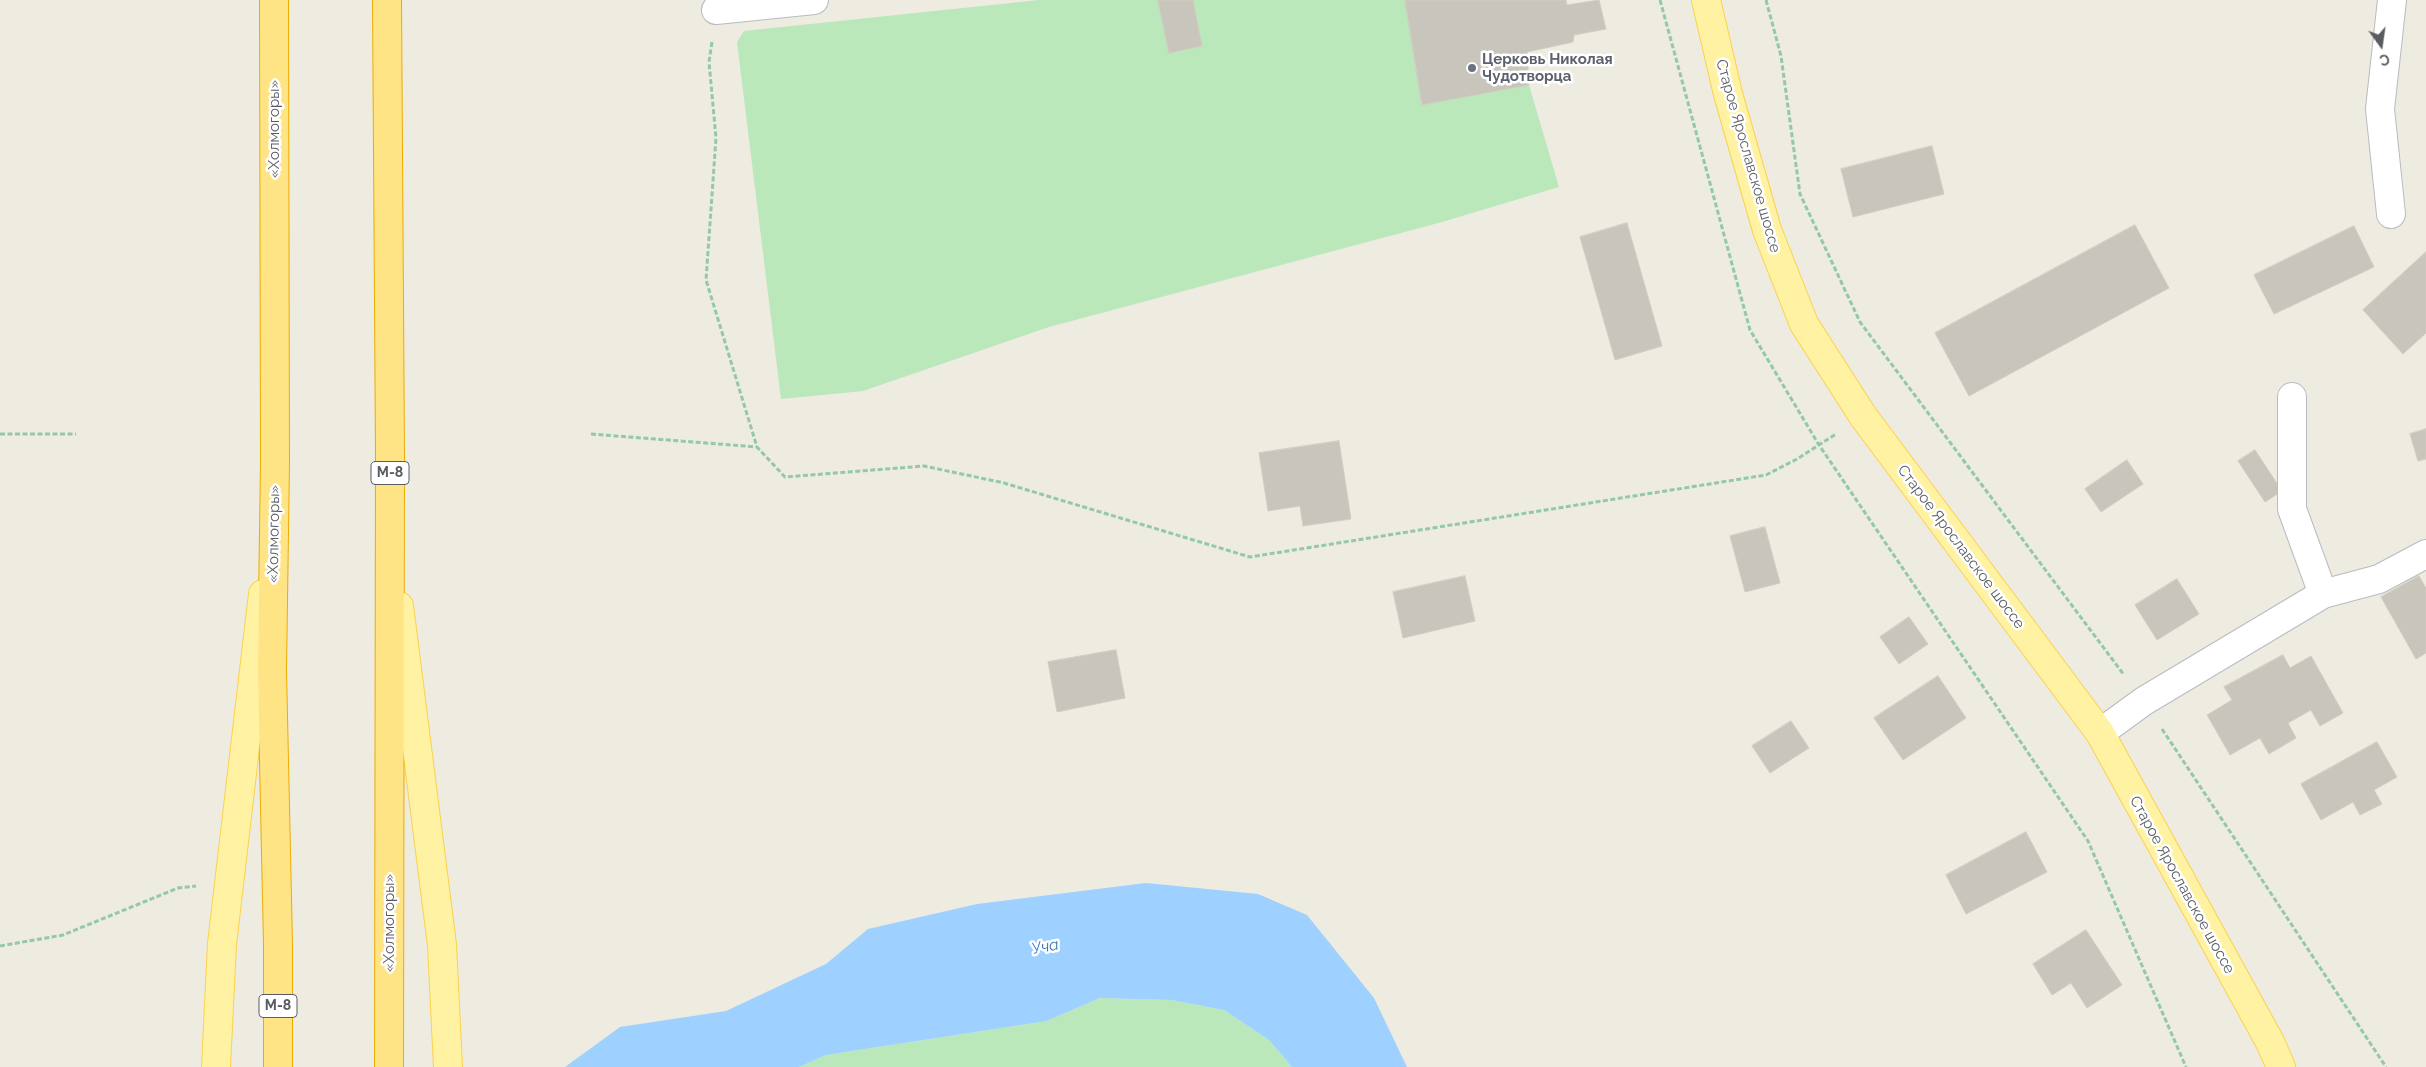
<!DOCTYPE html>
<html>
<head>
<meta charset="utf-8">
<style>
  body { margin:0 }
  #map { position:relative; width:2426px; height:1067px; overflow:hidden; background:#eeebe0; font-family:Raleway,sans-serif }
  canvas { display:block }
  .north { position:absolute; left:2356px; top:20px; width:50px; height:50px; -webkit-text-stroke:4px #fff; paint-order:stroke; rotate:166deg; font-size:14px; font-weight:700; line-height:20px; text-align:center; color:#595d63 }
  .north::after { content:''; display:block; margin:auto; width:18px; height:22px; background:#595d63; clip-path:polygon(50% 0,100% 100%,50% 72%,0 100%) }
</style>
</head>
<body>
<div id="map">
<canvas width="2426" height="1067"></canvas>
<div class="north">С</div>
</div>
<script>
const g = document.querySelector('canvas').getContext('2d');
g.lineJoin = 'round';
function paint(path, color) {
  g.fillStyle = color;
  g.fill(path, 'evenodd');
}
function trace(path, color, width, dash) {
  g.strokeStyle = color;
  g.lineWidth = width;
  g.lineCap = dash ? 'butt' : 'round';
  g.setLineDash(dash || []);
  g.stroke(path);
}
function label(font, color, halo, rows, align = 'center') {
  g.font = font + ' Raleway,sans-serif';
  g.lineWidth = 5;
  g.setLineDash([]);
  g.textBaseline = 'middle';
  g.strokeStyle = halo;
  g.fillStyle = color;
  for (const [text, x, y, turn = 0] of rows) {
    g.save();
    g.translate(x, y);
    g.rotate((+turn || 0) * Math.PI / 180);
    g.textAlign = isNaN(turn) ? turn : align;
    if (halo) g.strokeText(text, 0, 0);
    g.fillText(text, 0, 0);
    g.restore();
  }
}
paint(new Path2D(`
  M 1039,0 L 1405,0 L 1422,105 L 1529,85 L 1559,187 L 1442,222 L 1049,327 L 863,391 L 781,399 L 737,42 L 744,31 Z
  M 1100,998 L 1171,1000 L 1224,1010 L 1269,1040 L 1292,1067 L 799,1067 L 826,1055 L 1047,1021 Z`), '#bae8bb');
paint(new Path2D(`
  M 1146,883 L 1258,894 L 1307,915 L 1374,998 L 1407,1067 L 1292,1067 L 1269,1040 L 1224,1010 L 1171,1000 L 1100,998 L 1047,1021 L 826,1055 L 799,1067 L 565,1067 L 620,1027 L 726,1011 L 826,964 L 868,929 L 977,904 Z`), '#9ed1ff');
const building = new Path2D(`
  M 1158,0 L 1193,0 L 1202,46 L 1169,53 Z
  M 1405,0 L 1566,0 L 1567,5 L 1599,0 L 1606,29 L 1574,35 L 1573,42 L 1527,52 L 1529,85 L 1422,105 Z
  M 1932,146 L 1944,194 L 1853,217 L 1841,169 Z
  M 1627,223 L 1662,346 L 1615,360 L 1580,237 Z
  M 2135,225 L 2169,288 L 1969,396 L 1935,333 Z
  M 2354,226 L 2374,267 L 2274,314 L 2254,275 Z
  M 2426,252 L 2426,333 L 2403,354 L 2363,310 Z
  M 2426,429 L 2426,459 L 2418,461 L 2410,434 Z
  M 1339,441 L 1351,519 L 1303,526 L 1300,506 L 1268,511 L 1259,453 Z
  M 2255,450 L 2282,491 L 2265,502 L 2238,461 Z
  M 2127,460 L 2143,484 L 2101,512 L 2085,489 Z
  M 1765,527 L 1780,583 L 1745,592 L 1730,536 Z
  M 1465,576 L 1475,621 L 1403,638 L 1393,592 Z
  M 2419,576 L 2426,588 L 2426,653 L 2416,659 L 2381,597 Z
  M 2177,579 L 2199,614 L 2157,640 L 2135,605 Z
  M 1909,617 L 1928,644 L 1899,664 L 1880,637 Z
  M 1116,650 L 1125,698 L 1057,712 L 1048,662 Z
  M 2283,655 L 2290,668 L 2311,656 L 2343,713 L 2320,726 L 2311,710 L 2288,723 L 2296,738 L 2269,754 L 2260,738 L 2230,755 L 2207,715 L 2232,700 L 2224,687 Z
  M 1938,676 L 1966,718 L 1903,760 L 1874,718 Z
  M 1791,721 L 1809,748 L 1770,773 L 1752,746 Z
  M 2377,742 L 2397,777 L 2374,790 L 2382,804 L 2360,815 L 2353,802 L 2321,820 L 2301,784 Z
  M 2026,832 L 2047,872 L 1966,914 L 1946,875 Z
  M 2086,930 L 2122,985 L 2087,1008 L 2071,983 L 2052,995 L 2033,964 Z`);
paint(building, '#c8c5bd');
trace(building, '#d3cdbe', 1);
const minor = new Path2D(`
  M 716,10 L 814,0
  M 2391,214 L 2380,109 L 2392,0
  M 2292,397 L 2292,509 L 2323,594
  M 2100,733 L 2144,701 L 2323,594 L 2379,579 L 2426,554`);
const major = new Path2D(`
  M 1706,0 L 1728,94 L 1767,230 L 1804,324 L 1863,416 L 2100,733 L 2270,1042 L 2281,1067
  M 399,606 L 442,945 L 448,1067
  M 216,1067 L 222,944 L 263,594`);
const highway = new Path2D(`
  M 274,0 L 275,463 L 272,670 L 278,944 L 278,1067
  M 387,0 L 390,455 L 389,1067`);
trace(minor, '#b8bbc1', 30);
trace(major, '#fdd14a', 30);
trace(highway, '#edac00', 30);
trace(new Path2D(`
  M 1660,0 L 1750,330 L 1819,445 L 2088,841 L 2186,1067
  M 1766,0 L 1781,56 L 1800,194 L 1860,322 L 2124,675
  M 712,42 L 709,62 L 716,138 L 706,280 L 757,447 L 785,477 L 924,466 L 1004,483 L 1250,557 L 1766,475 L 1797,459 L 1836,434
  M 0,434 L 76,434
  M 591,434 L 757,447
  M 2162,729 L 2386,1067
  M 0,946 L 63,935 L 178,888 L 196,886`), '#93c9a4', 3, [5, 2.5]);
trace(minor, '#fff', 28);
trace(major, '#fff3a3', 28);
trace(highway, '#ffe485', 28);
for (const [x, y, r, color] of [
  [1472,68,5,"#6b7280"]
]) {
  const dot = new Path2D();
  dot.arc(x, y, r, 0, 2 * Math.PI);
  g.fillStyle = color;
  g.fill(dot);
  trace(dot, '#fff', 2);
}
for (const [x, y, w] of [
  [390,473,38],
  [278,1006,38]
]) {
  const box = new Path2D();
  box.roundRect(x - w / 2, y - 11.5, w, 23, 4);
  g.fillStyle = '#fff';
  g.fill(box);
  trace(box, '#595d63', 1);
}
label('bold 14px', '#595d63', null, [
  ["М-8",390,473],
  ["М-8",278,1006]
]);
label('bold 15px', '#5b616d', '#fff', [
  ["Церковь Николая",1482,59],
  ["Чудотворца",1482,76]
], 'left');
label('15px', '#595d63', '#fff', [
  ["«Холмогоры»",274,129,-90],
  ["Старое Ярославское шоссе",1748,156,74],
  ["«Холмогоры»",274,534,-89],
  ["Старое Ярославское шоссе",1961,547,53],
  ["Старое Ярославское шоссе",2182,885,61],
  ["«Холмогоры»",389,923,-90]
]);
label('italic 16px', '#3676c3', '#fff', [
  ["Уча",1045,947,-11]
]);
</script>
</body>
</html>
